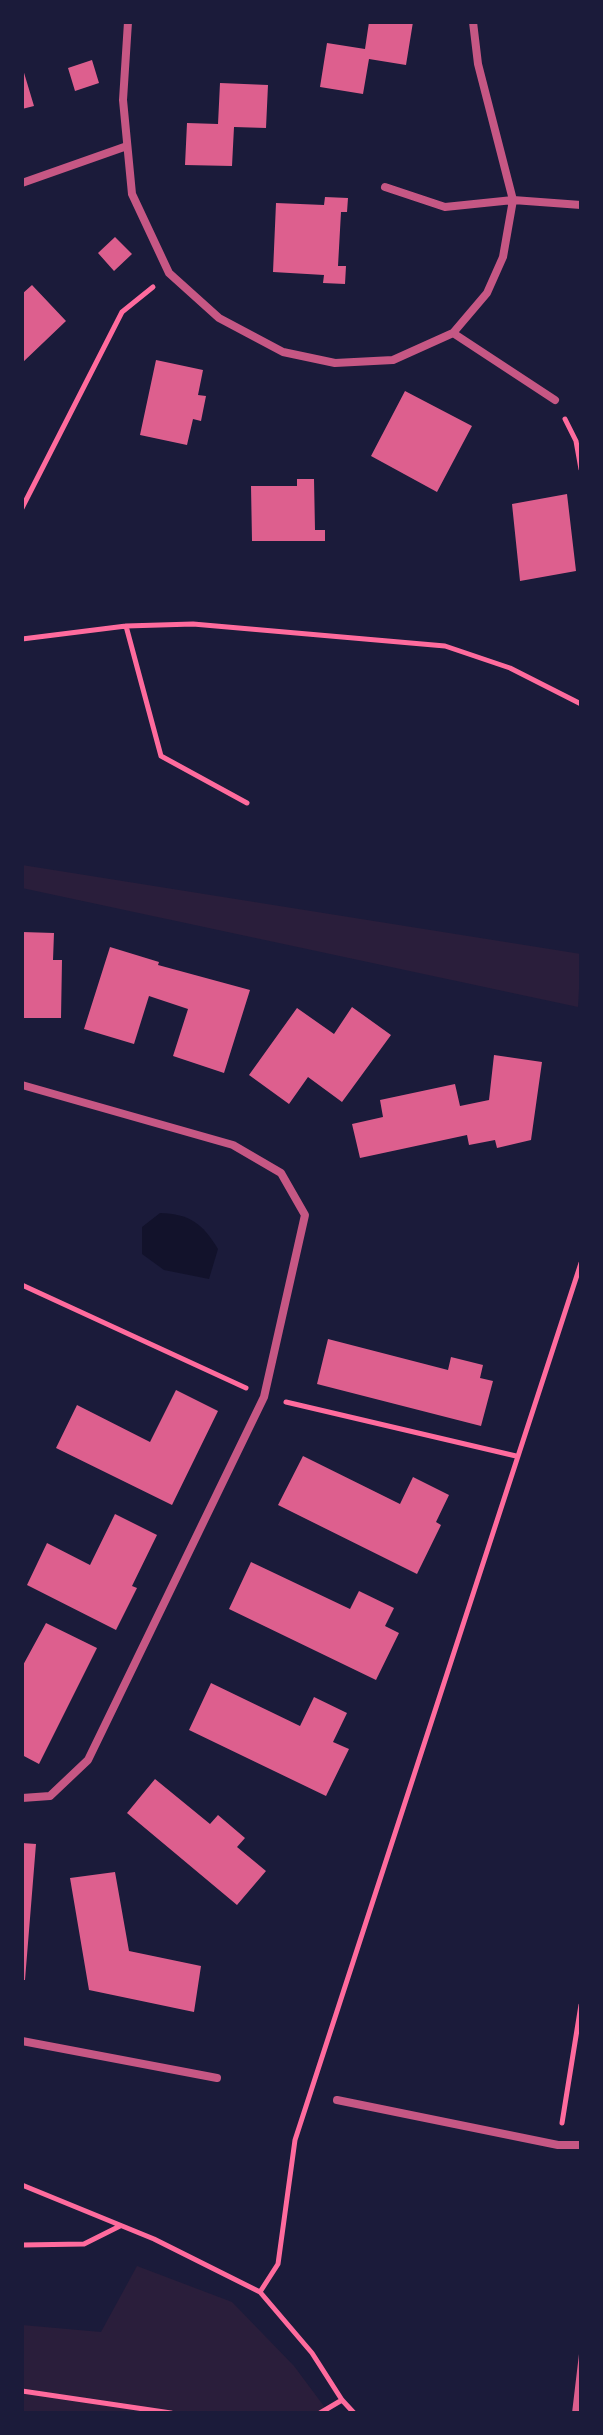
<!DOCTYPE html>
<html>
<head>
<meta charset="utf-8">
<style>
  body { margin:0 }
  #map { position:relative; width:603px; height:2435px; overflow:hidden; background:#1b1b3a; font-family:Quicksand,sans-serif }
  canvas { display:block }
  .frame { position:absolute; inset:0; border:24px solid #1b1b3a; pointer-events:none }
</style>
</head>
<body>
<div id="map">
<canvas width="603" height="2435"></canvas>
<div class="frame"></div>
</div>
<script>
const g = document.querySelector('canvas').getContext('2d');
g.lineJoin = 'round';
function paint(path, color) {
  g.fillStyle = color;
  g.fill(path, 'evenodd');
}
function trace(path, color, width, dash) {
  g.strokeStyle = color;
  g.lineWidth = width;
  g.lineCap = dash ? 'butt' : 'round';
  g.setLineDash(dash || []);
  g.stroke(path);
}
paint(new Path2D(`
  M 22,865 L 581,954 L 578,1007 L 22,888 Z
  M 137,2266 L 232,2302 L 294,2366 L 329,2413 L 22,2413 L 22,2325 L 101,2332 Z`), '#2a1e3b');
paint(new Path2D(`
  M 160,1213 C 190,1214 202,1223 218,1249 L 209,1279 L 164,1270 L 142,1254 L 142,1227 Z`), '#12122b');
paint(new Path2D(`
  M 369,22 L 413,22 L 406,65 L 369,59 L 363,94 L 320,87 L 327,43 L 365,49 Z
  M 92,60 L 99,83 L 75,91 L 68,68 Z
  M 22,66 L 34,106 L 22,109 Z
  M 220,83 L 268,85 L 266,128 L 234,127 L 232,166 L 185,165 L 187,123 L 218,124 Z
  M 325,197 L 348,198 L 347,212 L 341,212 L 338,266 L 346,266 L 345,284 L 323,283 L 324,275 L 273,272 L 276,203 L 324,205 Z
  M 115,237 L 132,254 L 114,271 L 98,253 Z
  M 32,285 L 66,321 L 22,363 L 22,294 Z
  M 156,360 L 203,370 L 198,395 L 206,396 L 201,421 L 193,419 L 187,445 L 140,435 Z
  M 405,391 L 472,426 L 437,492 L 371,456 Z
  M 297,479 L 314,479 L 315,530 L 325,530 L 325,541 L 252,541 L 251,486 L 297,486 Z
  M 567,494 L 576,571 L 520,581 L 512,504 Z
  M 22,932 L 54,933 L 53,960 L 62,960 L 61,1018 L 22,1018 Z
  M 110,947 L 159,962 L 158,965 L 250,990 L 224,1073 L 173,1056 L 188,1009 L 149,996 L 134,1044 L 84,1029 Z
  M 352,1007 L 391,1035 L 342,1102 L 308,1077 L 289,1104 L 249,1075 L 297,1008 L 334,1034 Z
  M 494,1055 L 542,1062 L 531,1140 L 497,1148 L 495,1140 L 469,1145 L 467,1135 L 360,1158 L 352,1124 L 383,1117 L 380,1100 L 455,1084 L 460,1106 L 489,1100 Z
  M 328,1339 L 448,1370 L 451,1357 L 483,1365 L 480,1378 L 493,1381 L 481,1426 L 317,1384 Z
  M 176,1390 L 218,1411 L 172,1505 L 56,1448 L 77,1405 L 150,1442 Z
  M 303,1456 L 400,1504 L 413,1477 L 449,1495 L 436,1522 L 441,1525 L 417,1574 L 278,1505 Z
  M 115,1514 L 157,1535 L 132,1586 L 137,1588 L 116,1630 L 27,1585 L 47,1543 L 90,1565 Z
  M 251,1562 L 350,1609 L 359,1591 L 394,1608 L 385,1626 L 399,1633 L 376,1680 L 229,1609 Z
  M 46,1623 L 97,1648 L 39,1764 L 22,1755 L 22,1667 Z
  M 211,1683 L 300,1726 L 314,1697 L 347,1713 L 333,1742 L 349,1749 L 326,1796 L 189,1730 Z
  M 155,1779 L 210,1824 L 218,1815 L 245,1838 L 237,1847 L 266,1871 L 237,1905 L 127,1813 Z
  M 22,1843 L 36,1844 L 25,1980 L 22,1980 Z
  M 115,1872 L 129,1951 L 201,1966 L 194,2012 L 89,1990 L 70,1878 Z
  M 579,2354 L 581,2413 L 572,2413 Z`), '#dd5f8e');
trace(new Path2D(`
  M 565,419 L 576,441 L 581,469
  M 22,508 L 122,312 L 153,287
  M 126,626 L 161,756 L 247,803
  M 22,639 L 126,626 L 193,624 L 445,646 L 510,668 L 581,704
  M 22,1285 L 246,1388
  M 286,1402 L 516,1456
  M 562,2123 L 581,2005
  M 22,2185 L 154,2239 L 260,2292 L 312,2353 L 342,2400 L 354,2413
  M 22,2245 L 84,2244 L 120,2226
  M 260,2292 L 278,2264 L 295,2140 L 581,1263
  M 22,2391 L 171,2413
  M 320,2413 L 342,2400`), '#ff6b9d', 5);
trace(new Path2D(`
  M 128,22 L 123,100 L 132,194 L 169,273 L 219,318 L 283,352 L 335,363 L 393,360 L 453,333 L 487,293 L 503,257 L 513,200 L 478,64 L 473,22
  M 22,183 L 127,146
  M 385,187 L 445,207 L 513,200 L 581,205
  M 453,333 L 555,400
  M 22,1085 L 233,1145 L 281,1173 L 305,1215 L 264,1397 L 88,1760 L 50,1796 L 22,1798
  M 22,2041 L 217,2078
  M 337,2100 L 558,2145 L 581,2145`), '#c65784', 8);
</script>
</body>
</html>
